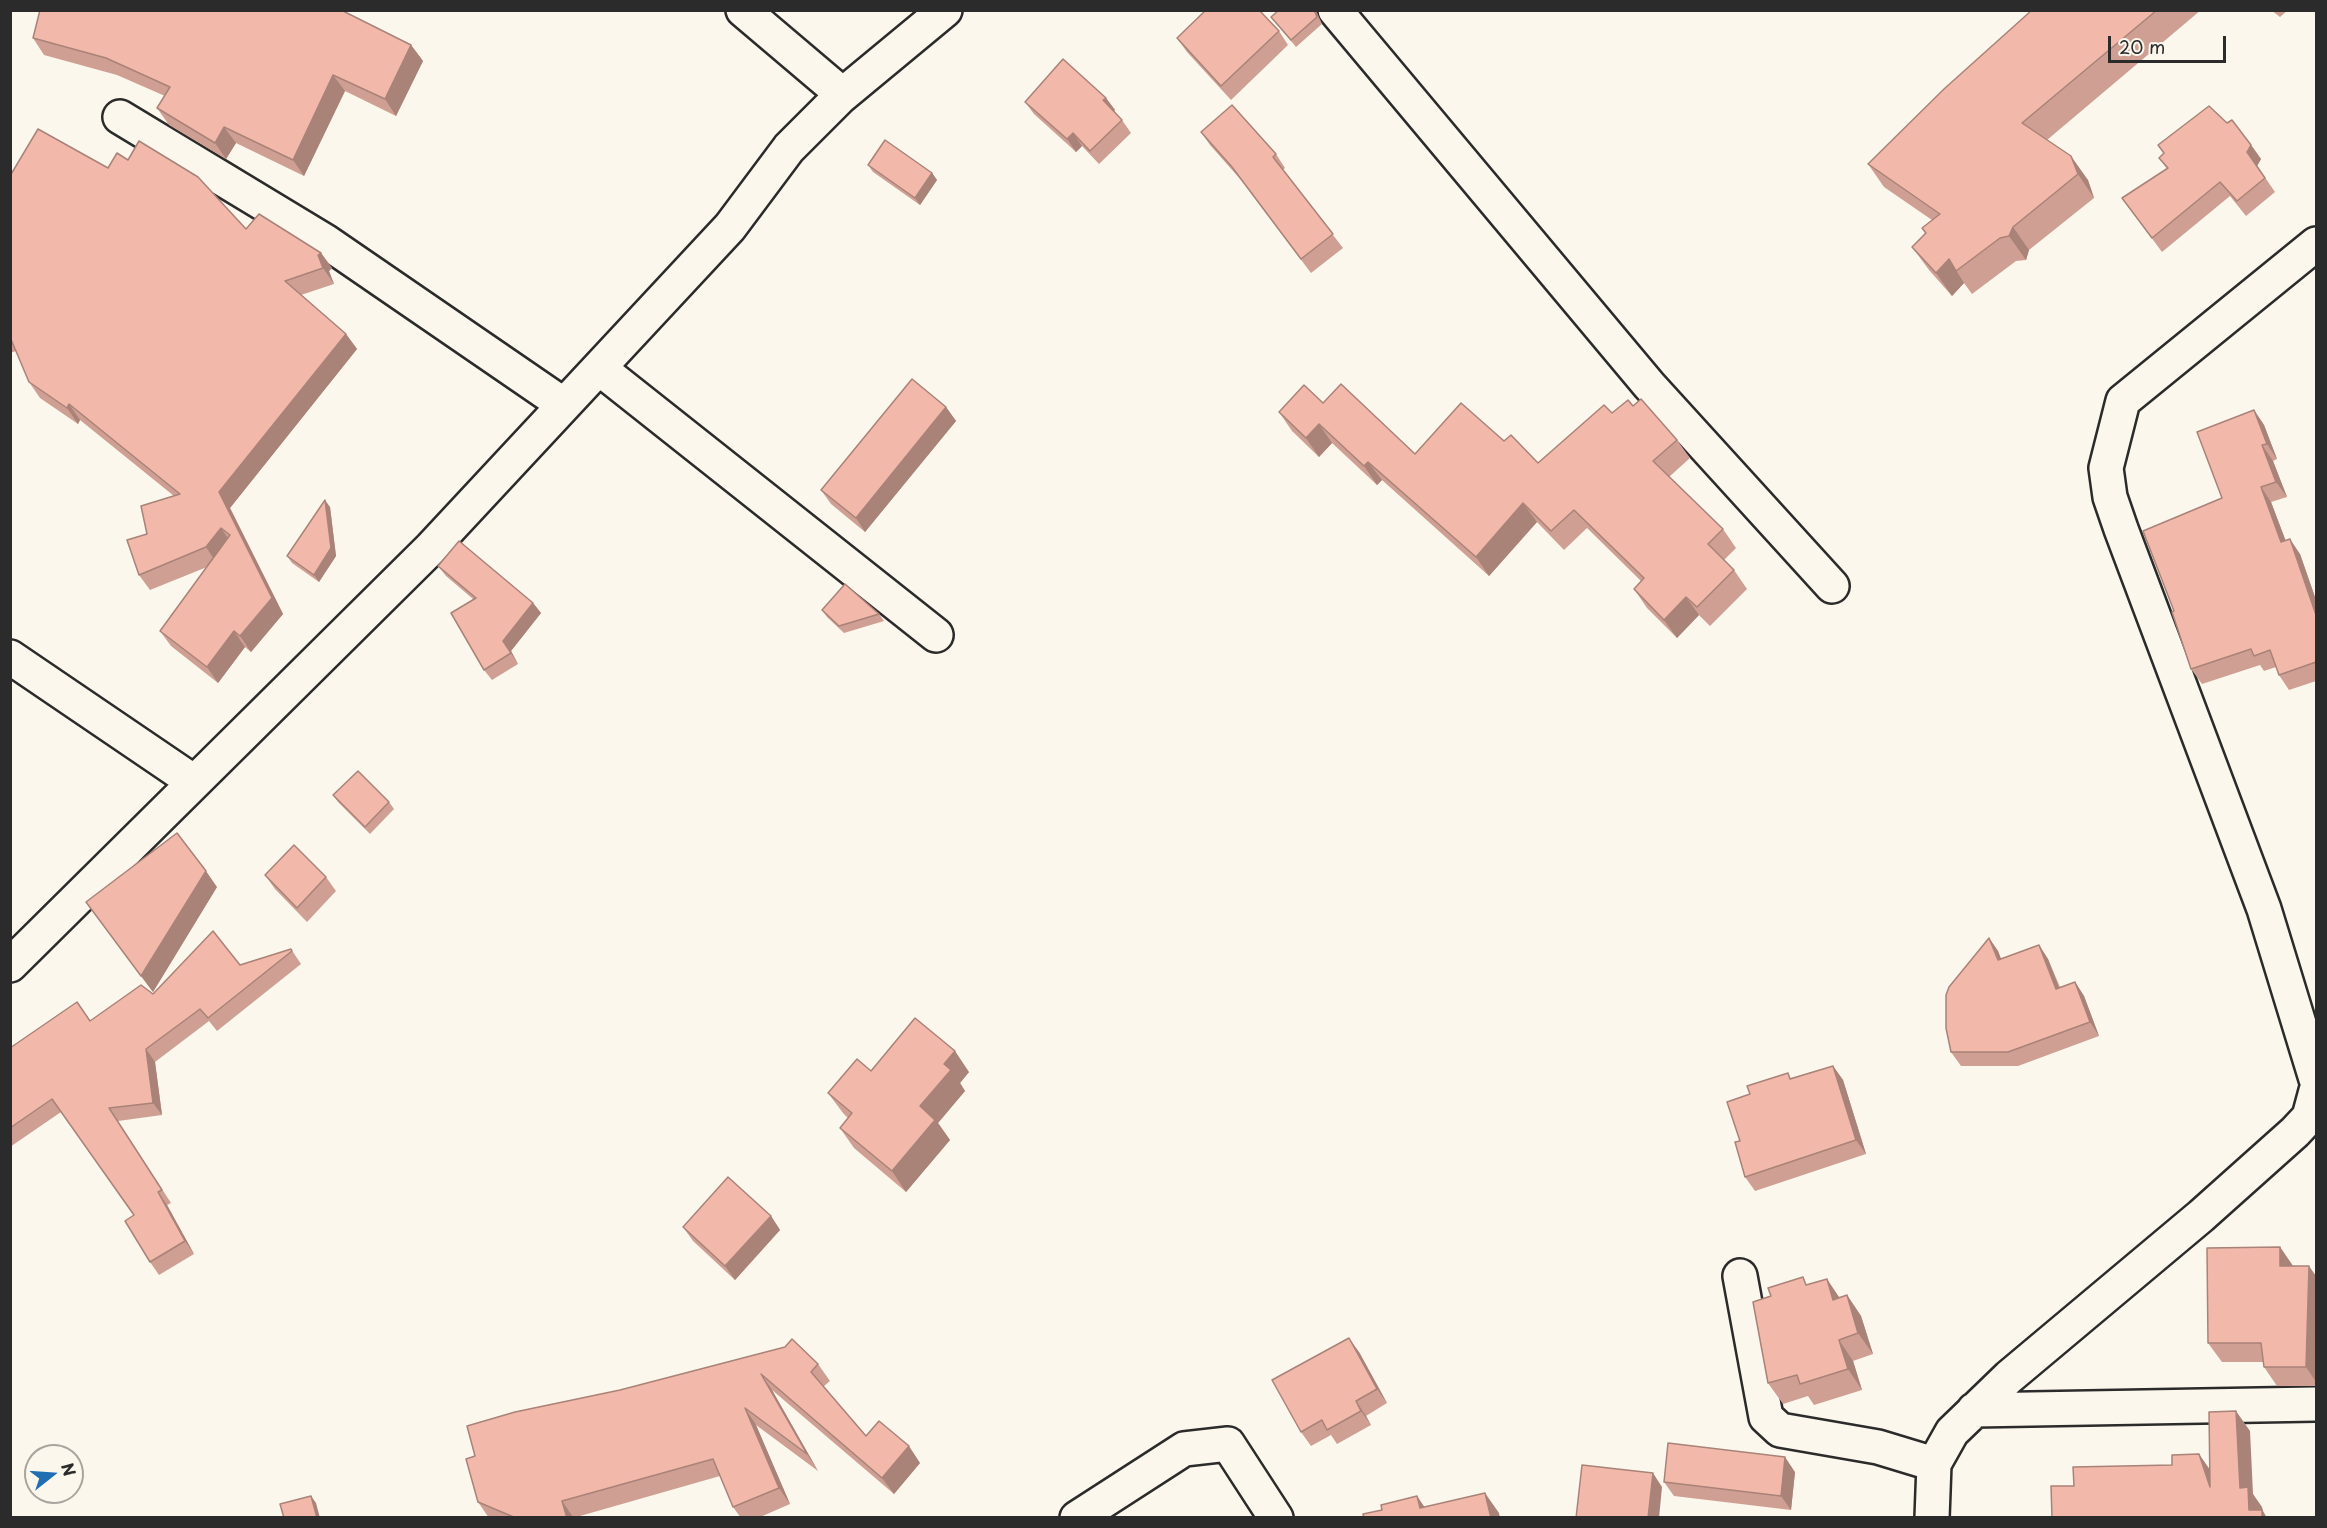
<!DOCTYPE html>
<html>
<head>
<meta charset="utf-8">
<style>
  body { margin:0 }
  #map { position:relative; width:2327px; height:1528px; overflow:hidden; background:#fbf7ec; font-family:"Playpen Sans",sans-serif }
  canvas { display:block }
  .frame { position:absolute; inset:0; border:12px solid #2b2b2b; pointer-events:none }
  .north { position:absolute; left:24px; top:1444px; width:60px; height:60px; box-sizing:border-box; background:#fbf7ec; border:2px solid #a8a59f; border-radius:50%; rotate:73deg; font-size:16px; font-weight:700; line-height:24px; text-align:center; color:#2b2b2b }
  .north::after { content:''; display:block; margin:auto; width:21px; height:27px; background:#1f6fb2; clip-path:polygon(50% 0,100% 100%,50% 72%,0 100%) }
  .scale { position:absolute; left:2108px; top:36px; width:118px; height:27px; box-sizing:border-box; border:3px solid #2b2b2b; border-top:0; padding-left:8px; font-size:18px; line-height:21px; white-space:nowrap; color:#2b2b2b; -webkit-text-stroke:4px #fbf7ec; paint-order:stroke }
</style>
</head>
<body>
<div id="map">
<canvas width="2327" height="1528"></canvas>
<div class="frame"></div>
<div class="north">N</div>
<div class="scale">20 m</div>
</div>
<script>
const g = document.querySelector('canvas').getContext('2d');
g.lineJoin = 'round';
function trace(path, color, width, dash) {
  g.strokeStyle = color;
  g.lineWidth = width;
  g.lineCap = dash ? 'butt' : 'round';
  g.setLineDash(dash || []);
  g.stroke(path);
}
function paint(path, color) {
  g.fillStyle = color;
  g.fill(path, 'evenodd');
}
const minor = new Path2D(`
  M 1335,10 L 1649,385 L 1832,586
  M 840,97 L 945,10
  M 120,117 L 325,241 L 564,405
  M 2316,244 L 2123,401 L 2106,468 L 2110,497 L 2121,529 L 2264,909 L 2316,1079
  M 599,368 L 936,635
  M 10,657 L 194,782
  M 10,965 L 431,548 L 730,227 L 789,148 L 840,97 L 835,88 L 743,10
  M 1740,1276 L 1766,1417 L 1780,1430 L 1878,1447 L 1934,1464
  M 1974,1410 L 2316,1404
  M 1077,1518 L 1184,1449 L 1228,1444 L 1276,1518
  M 1932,1518 L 1934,1464 L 1952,1432 L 2009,1377 L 2201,1216 L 2295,1132 L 2309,1117 L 2316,1091`);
trace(minor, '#2b2b2b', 38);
trace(minor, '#fbf7ec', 33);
paint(new Path2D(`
  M 1279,10 L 1317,10 L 1317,13 L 1322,24 L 1296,47 L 1271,17 Z
  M 2032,10 L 2201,10 L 2047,140 L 2088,180 L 2094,198 L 2029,250 L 2026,260 L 2016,261 L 1972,294 L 1964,283 L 1952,296 L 1929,270 L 1912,247 L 1925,233 L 1922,228 L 1932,220 L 1884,187 L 1868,164 Z
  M 2271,10 L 2288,10 L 2280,17 Z
  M 1279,31 L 1288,45 L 1231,100 L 1187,52 L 1177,38 Z
  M 33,38 L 411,45 L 423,61 L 396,116 L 345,91 L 304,176 L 236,143 L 226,159 L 169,125 L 157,108 L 165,96 L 117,75 L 44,55 Z
  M 1106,98 L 1115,110 L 1114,111 L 1122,120 L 1131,133 L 1099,164 L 1082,146 L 1076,152 L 1034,114 L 1025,102 Z
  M 1201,132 L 1276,154 L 1285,168 L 1283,170 L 1343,248 L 1311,273 L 1241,180 L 1210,145 Z
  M 2158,145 L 2251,145 L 2261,159 L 2257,166 L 2275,192 L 2246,216 L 2230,196 L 2162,252 L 2122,198 L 2167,169 L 2159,158 L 2164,153 Z
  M 868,165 L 932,173 L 937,180 L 920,205 L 873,172 Z
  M 108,168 L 246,229 L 321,253 L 332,268 L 329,271 L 334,284 L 301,295 L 346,334 L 357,349 L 230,508 L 283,614 L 251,652 L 245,647 L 218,683 L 171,646 L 160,631 L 207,567 L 150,590 L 139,575 L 147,534 L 174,496 L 80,420 L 78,424 L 40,398 L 29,382 L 16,351 L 10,353 L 10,176 Z
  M 1323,403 L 1415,454 L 1504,441 L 1538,463 L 1612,413 L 1633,406 L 1677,440 L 1690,458 L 1669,477 L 1723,529 L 1736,548 L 1724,560 L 1734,570 L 1747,589 L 1710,626 L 1699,615 L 1677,638 L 1647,608 L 1634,589 L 1641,581 L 1587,528 L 1564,550 L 1537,522 L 1489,576 L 1382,480 L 1377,485 L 1332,443 L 1319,457 L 1292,431 L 1279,412 Z
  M 946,407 L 956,421 L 865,532 L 831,504 L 821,490 Z
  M 2254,410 L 2264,425 L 2277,459 L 2273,461 L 2287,497 L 2271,502 L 2285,540 L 2300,554 L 2316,600 L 2316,681 L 2289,690 L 2279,675 L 2276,667 L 2264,671 L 2260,665 L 2202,684 L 2191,669 L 2174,611 L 2222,498 Z
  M 330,507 L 336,556 L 319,582 L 292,563 L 287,556 Z
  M 438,566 L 533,603 L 541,613 L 511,651 L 518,664 L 492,680 L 484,670 L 473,599 L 446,576 Z
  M 822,610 L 879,614 L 884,621 L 844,633 L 827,617 Z
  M 333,795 L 389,802 L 394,809 L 370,834 L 338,802 Z
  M 265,875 L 326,877 L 336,891 L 307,922 L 275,889 Z
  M 217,887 L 153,992 L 86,902 Z
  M 1989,938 L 1998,951 L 2001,959 L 2039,945 L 2048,959 L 2060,987 L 2075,982 L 2084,996 L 2099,1036 L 2018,1066 L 1961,1066 L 1951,1052 Z
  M 291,949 L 301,964 L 217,1031 L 209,1021 L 155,1062 L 162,1115 L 118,1121 L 171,1203 L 167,1205 L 194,1254 L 159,1275 L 150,1262 L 134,1216 L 61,1112 L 10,1147 L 10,1048 L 90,1021 L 153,994 L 240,965 Z
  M 1833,1066 L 1843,1080 L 1866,1154 L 1755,1191 L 1745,1177 L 1740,1141 L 1750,1094 L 1791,1078 Z
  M 871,1071 L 969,1072 L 960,1083 L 965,1091 L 938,1123 L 950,1140 L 906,1192 L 854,1148 L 840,1128 L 848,1118 L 843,1113 L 828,1093 Z
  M 771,1216 L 780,1230 L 735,1280 L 693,1241 L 683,1227 Z
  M 2280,1247 L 2293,1266 L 2316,1276 L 2316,1386 L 2277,1386 L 2264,1367 L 2263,1362 L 2222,1362 L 2208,1343 Z
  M 1808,1285 L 1840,1297 L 1847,1295 L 1861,1316 L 1873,1354 L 1853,1361 L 1862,1390 L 1814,1405 L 1808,1396 L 1783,1404 L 1768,1383 Z
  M 1359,1352 L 1387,1403 L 1366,1416 L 1371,1425 L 1337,1444 L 1331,1435 L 1311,1446 L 1301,1432 Z
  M 818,1364 L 830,1381 L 823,1387 L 866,1436 L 920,1463 L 894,1494 L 772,1390 L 818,1471 L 756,1425 L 790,1504 L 758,1518 L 741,1518 L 733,1507 L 720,1476 L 573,1518 L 489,1518 L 478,1502 L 475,1456 L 620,1390 Z
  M 1795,1472 L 1791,1510 L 1674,1496 L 1664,1482 Z`), '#d09f93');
paint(new Path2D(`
  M 1314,10 L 1317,10 L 1317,13 L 1322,24 Z
  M 411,45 L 423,61 L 396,116 L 385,99 Z
  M 333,75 L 345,91 L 304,176 L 293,160 Z
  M 1106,98 L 1115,110 L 1112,113 L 1103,100 Z
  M 224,127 L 236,143 L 226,159 L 215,143 Z
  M 1073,133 L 1082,146 L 1076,152 L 1067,139 Z
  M 2251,145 L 2261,159 L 2257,166 L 2275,192 L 2247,152 Z
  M 2071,156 L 2088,180 L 2094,198 L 2078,174 Z
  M 932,173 L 937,180 L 920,205 L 915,198 Z
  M 2013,227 L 2029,250 L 2026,260 L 2009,236 Z
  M 321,253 L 332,268 L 329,271 L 334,284 L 323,268 L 318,255 Z
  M 1949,259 L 1964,283 L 1952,296 L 1936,273 Z
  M 346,334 L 357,349 L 230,508 L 283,614 L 251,652 L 240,636 L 272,598 L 219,492 Z
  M 69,404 L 80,420 L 78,424 L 67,408 Z
  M 946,407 L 956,421 L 865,532 L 856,518 Z
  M 2254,410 L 2264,425 L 2277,459 L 2267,444 Z
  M 1319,424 L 1332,443 L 1319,457 L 1306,438 Z
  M 2262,445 L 2273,461 L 2287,497 L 2276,482 Z
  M 1368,462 L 1382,480 L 1377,485 L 1364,466 Z
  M 2261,487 L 2271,502 L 2292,557 L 2281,542 Z
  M 325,500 L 330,507 L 336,556 L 319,582 L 314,575 Z
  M 1523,503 L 1537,522 L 1489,576 L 1476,557 Z
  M 221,528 L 232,544 L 216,562 L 206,547 Z
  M 2290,539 L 2300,554 L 2316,600 L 2316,615 Z
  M 1686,597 L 1699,615 L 1677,638 L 1664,620 Z
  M 533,603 L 541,613 L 511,651 L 518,664 L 503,641 Z
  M 234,631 L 245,647 L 218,683 L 207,667 Z
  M 206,871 L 217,887 L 153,992 L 141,976 Z
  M 1989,938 L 1998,951 L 2007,974 L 1998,960 Z
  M 2039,945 L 2048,959 L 2065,1003 L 2056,989 Z
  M 2075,982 L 2084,996 L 2099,1036 L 2090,1022 Z
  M 146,1049 L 155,1062 L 162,1115 L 153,1103 Z
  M 955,1051 L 969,1072 L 960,1083 L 965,1091 L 938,1123 L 950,1140 L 906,1192 L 892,1171 L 920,1106 L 944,1064 Z
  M 1833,1066 L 1843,1080 L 1866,1154 L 1856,1140 Z
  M 158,1192 L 167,1205 L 194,1254 L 185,1241 Z
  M 771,1216 L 780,1230 L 735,1280 L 725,1266 Z
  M 2280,1247 L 2293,1266 L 2280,1266 Z
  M 2309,1266 L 2316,1276 L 2316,1382 L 2306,1367 Z
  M 1827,1279 L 1841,1300 L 1833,1300 Z
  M 1847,1295 L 1861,1316 L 1873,1354 L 1858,1333 Z
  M 1349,1338 L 1359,1352 L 1387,1403 L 1377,1389 Z
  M 1839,1340 L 1853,1361 L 1862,1390 L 1848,1369 Z
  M 761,1374 L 772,1390 L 818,1471 L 807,1454 Z
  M 1356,1401 L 1366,1416 L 1371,1425 L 1361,1411 Z
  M 745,1408 L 756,1425 L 790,1504 L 779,1488 Z
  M 2236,1411 L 2250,1431 L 2253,1494 L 2262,1507 L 2263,1511 L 2267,1518 L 2255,1518 L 2249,1510 L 2240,1488 Z
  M 909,1446 L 920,1463 L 894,1494 L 882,1478 Z
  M 2199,1454 L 2213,1474 L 2210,1487 Z
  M 1785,1457 L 1795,1472 L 1791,1510 L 1781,1496 Z
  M 1653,1473 L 1662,1487 L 1659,1518 L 1648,1518 Z
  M 1485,1493 L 1499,1513 L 1500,1518 L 1491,1518 Z
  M 311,1496 L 316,1503 L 320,1518 L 317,1518 Z
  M 1417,1496 L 1432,1518 L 1420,1508 Z
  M 562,1501 L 573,1517 L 567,1518 Z`), '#a98278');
const building = new Path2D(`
  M 40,10 L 341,10 L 411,45 L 385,99 L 333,75 L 293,160 L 224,127 L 215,143 L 157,108 L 170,87 L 106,58 L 33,38 Z
  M 1206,10 L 1259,10 L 1279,31 L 1221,86 L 1177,38 Z
  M 1279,10 L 1314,10 L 1317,17 L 1291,40 L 1271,17 Z
  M 2032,10 L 2157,10 L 2022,123 L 2071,156 L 2078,174 L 2013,227 L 2009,236 L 2000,238 L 1956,271 L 1949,259 L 1936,273 L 1912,247 L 1926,233 L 1922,228 L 1940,214 L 1868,164 L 1944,89 Z
  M 1063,59 L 1106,98 L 1103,100 L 1122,120 L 1090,151 L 1073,133 L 1067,139 L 1025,102 Z
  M 1232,105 L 1276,154 L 1273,157 L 1333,234 L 1301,259 L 1232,167 L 1201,132 Z
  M 2209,106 L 2227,123 L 2232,120 L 2251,145 L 2247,152 L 2265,178 L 2237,201 L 2220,182 L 2152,238 L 2122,198 L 2168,168 L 2159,158 L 2164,153 L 2158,145 Z
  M 38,129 L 108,168 L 117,153 L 128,160 L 139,141 L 198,177 L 246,229 L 259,214 L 321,253 L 318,255 L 323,268 L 285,281 L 346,334 L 219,492 L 272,598 L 240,636 L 234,631 L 207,667 L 160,631 L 230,535 L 221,528 L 206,547 L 139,575 L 127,540 L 147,534 L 141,506 L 180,494 L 69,404 L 67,408 L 29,382 L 10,337 L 10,176 Z
  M 885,140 L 932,173 L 915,198 L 868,165 Z
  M 912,379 L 946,407 L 856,518 L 821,490 Z
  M 1341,384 L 1415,454 L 1461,403 L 1504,441 L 1511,435 L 1538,463 L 1604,405 L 1612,413 L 1628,400 L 1633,406 L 1641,399 L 1677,440 L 1653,461 L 1723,529 L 1708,544 L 1734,570 L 1697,607 L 1686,597 L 1664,620 L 1634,589 L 1644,578 L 1574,510 L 1551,531 L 1523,503 L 1476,557 L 1368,462 L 1364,466 L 1319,424 L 1306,438 L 1279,412 L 1304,385 L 1323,403 Z
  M 2254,410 L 2267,444 L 2262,445 L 2276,482 L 2261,487 L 2281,542 L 2290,539 L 2316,615 L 2316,662 L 2279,675 L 2270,650 L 2254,656 L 2251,649 L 2191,669 L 2172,612 L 2174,611 L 2143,531 L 2222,498 L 2197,432 Z
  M 325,500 L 331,548 L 314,575 L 287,556 Z
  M 459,541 L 533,603 L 503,641 L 511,653 L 484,670 L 451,613 L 476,598 L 438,566 Z
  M 845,584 L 879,614 L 839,626 L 822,610 Z
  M 358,771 L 389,802 L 365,827 L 333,795 Z
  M 177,833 L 206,871 L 141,976 L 86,902 Z
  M 294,845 L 326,877 L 297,908 L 265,875 Z
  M 213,931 L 240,965 L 291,949 L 292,951 L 208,1018 L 200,1009 L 146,1049 L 153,1103 L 109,1108 L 162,1190 L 158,1192 L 185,1241 L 150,1262 L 125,1221 L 134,1215 L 52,1099 L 10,1128 L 10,1048 L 77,1002 L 90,1021 L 141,985 L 153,994 Z
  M 1989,938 L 1998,960 L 2039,945 L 2056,989 L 2075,982 L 2090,1022 L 2008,1052 L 1951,1052 L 1946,1028 L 1946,995 L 1949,987 Z
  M 915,1018 L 955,1051 L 944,1064 L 951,1070 L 920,1106 L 935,1120 L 892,1171 L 840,1128 L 852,1113 L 828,1093 L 857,1059 L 871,1071 Z
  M 1833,1066 L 1856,1140 L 1745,1177 L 1735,1142 L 1740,1141 L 1727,1102 L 1750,1094 L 1747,1086 L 1788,1073 L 1790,1079 Z
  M 728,1177 L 771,1216 L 725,1266 L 683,1227 Z
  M 2280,1247 L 2280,1266 L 2309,1266 L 2306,1367 L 2264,1367 L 2261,1343 L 2208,1343 L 2207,1248 Z
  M 1803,1277 L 1806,1285 L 1827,1279 L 1833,1300 L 1847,1295 L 1858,1333 L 1839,1340 L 1848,1369 L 1800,1384 L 1797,1375 L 1768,1383 L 1753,1302 L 1771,1296 L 1768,1288 Z
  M 1349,1338 L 1377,1389 L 1356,1401 L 1361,1411 L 1327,1430 L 1322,1420 L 1301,1432 L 1272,1380 Z
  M 792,1339 L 818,1364 L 811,1372 L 866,1436 L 879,1421 L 909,1446 L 882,1478 L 761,1374 L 807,1454 L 745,1408 L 779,1488 L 733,1507 L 713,1459 L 562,1501 L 567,1518 L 516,1518 L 478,1502 L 466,1459 L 475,1456 L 467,1426 L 515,1412 L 620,1390 L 785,1347 Z
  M 2236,1411 L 2240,1488 L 2248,1487 L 2249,1510 L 2262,1510 L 2262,1518 L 2052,1518 L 2051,1486 L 2074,1486 L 2073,1467 L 2172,1465 L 2172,1455 L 2199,1454 L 2210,1487 L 2209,1412 Z
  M 1668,1443 L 1785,1457 L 1781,1496 L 1664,1482 Z
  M 1582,1465 L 1653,1473 L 1648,1518 L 1576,1518 Z
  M 1485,1493 L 1491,1518 L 1364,1518 L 1363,1514 L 1382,1510 L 1381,1505 L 1417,1496 L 1420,1508 Z
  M 311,1496 L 317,1518 L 284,1518 L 280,1504 Z`);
paint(building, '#f2b9ab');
trace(building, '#a98278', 1.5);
</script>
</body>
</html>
